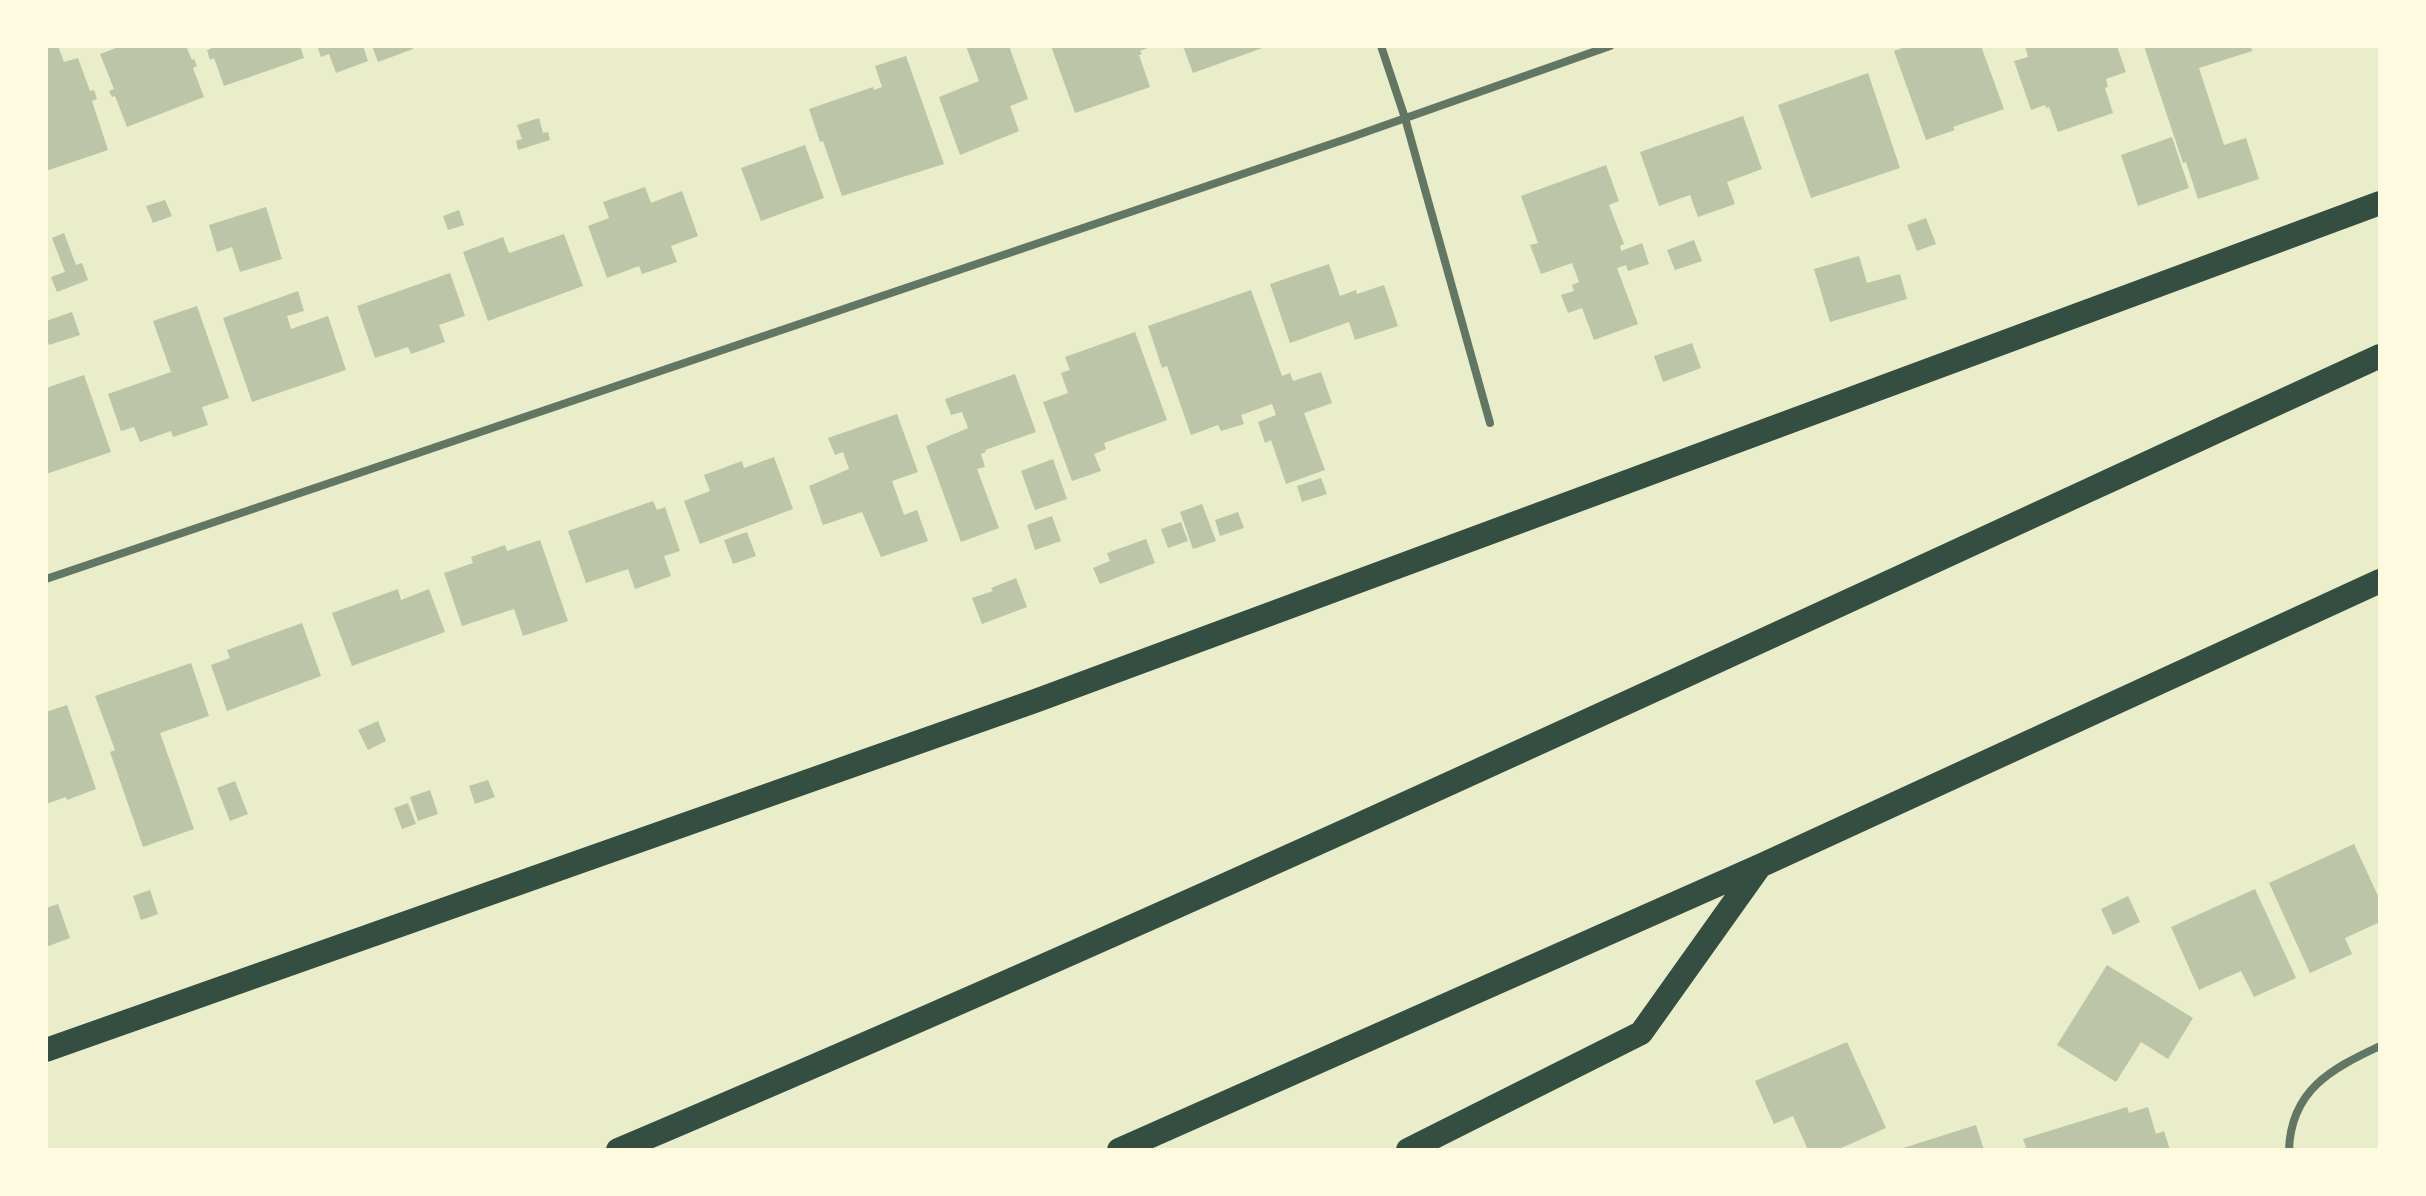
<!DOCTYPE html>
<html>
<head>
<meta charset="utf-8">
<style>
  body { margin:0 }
  #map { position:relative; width:2426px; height:1196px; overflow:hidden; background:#e9edc9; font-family:Commissioner,sans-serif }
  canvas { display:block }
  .frame { position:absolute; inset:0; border:48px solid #fefae0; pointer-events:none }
</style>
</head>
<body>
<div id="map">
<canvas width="2426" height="1196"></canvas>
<div class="frame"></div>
</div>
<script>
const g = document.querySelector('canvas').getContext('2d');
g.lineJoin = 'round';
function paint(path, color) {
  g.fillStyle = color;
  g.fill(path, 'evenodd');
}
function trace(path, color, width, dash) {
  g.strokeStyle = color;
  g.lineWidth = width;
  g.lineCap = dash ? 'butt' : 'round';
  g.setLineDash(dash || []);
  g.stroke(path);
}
paint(new Path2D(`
  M 46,46 L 58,46 L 64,62 L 78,58 L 90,91 L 94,90 L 97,99 L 92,101 L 108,150 L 46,171 Z
  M 121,46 L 186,46 L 192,60 L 194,59 L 197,66 L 193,68 L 204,97 L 127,127 L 115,96 L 112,97 L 109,91 L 114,89 L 100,54 Z
  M 209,46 L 300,46 L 304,58 L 224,86 L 214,58 L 210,60 L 207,50 L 211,49 Z
  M 317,46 L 363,46 L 368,61 L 336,73 L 329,54 L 321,57 Z
  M 372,46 L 412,46 L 413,49 L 378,62 Z
  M 966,46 L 1009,46 L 1028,99 L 1010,106 L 1019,131 L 960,155 L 939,97 L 979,81 Z
  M 1051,46 L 1152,46 L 1140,51 L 1142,54 L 1139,55 L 1150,87 L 1075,113 Z
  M 1183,46 L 1268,46 L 1193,73 Z
  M 1908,46 L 1981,46 L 2004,109 L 1953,127 L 1955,130 L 1926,140 L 1894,51 Z
  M 2025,46 L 2117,46 L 2126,72 L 2106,79 L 2108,87 L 2105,88 L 2113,113 L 2058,132 L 2049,107 L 2046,108 L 2045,105 L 2031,110 L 2014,61 L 2028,57 Z
  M 2144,46 L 2251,46 L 2252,51 L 2199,68 L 2224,145 L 2246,138 L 2259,179 L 2198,199 L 2186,162 L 2183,163 Z
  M 906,56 L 944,164 L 842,196 L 823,141 L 820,142 L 809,109 L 873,87 L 874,90 L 882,87 L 875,66 Z
  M 1868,73 L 1900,168 L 1811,198 L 1778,105 Z
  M 1743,116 L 1762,169 L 1727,182 L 1735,204 L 1698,217 L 1690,195 L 1659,206 L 1640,152 Z
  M 539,118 L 543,133 L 548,132 L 550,140 L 518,150 L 516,141 L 522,139 L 517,125 Z
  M 2172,137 L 2189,188 L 2138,206 L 2121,155 Z
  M 805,145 L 824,198 L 761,221 L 741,168 Z
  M 1606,165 L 1619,201 L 1609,205 L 1624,244 L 1620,246 L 1621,251 L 1642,243 L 1649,264 L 1628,271 L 1626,265 L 1617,268 L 1638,324 L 1594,340 L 1582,308 L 1568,313 L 1561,295 L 1574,291 L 1572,285 L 1579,282 L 1572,263 L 1541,274 L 1530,245 L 1538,243 L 1521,196 Z
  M 645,187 L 651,203 L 682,191 L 698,236 L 671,246 L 677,262 L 642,274 L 639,266 L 607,278 L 588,226 L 609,218 L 603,202 Z
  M 165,200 L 172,216 L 153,223 L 146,206 Z
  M 266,207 L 282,259 L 240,272 L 232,247 L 217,252 L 209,225 Z
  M 459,210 L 464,225 L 448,230 L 443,216 Z
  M 1926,218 L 1936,244 L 1917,251 L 1907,225 Z
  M 64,233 L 76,265 L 82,263 L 88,280 L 57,292 L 51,277 L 65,272 L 52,238 Z
  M 564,234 L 583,286 L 488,321 L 463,252 L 503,237 L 509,253 Z
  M 1694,240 L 1702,261 L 1675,270 L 1667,250 Z
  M 1859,256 L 1867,283 L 1900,274 L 1907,299 L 1830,322 L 1814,269 Z
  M 1329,264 L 1340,296 L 1356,290 L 1357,294 L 1384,285 L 1398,326 L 1355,340 L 1349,322 L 1290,343 L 1270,284 Z
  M 450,273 L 465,316 L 439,325 L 445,342 L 411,354 L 408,347 L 375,358 L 357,306 Z
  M 1251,290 L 1282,376 L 1290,373 L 1293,381 L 1321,372 L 1332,403 L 1304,413 L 1325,470 L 1286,484 L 1271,440 L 1265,443 L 1258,422 L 1276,415 L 1272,404 L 1241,415 L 1244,424 L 1221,431 L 1218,425 L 1191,435 L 1167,366 L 1162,368 L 1148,326 Z
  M 298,291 L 304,311 L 287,316 L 291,329 L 328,316 L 346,370 L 252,402 L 223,318 Z
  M 197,306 L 229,398 L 202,407 L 208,425 L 173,437 L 171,431 L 140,442 L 134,427 L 121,431 L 108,394 L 171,372 L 153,321 Z
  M 72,312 L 80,335 L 49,345 L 46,338 L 46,321 Z
  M 1135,332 L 1167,420 L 1104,443 L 1106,449 L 1094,454 L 1101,471 L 1072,481 L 1043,402 L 1068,393 L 1061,373 L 1070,370 L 1065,357 Z
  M 1692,343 L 1701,368 L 1663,382 L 1654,356 Z
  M 1015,374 L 1036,432 L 985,450 L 986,452 L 981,454 L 985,467 L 977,469 L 999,528 L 961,542 L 926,446 L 968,428 L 962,412 L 951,415 L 945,399 Z
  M 84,375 L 111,452 L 46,474 L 46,388 Z
  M 897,414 L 918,472 L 892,481 L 904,515 L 917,510 L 928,541 L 881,557 L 862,512 L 823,525 L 809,486 L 849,469 L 843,452 L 835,455 L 828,438 Z
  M 774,457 L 793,509 L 700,544 L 684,501 L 710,491 L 704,475 L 742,461 L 744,468 Z
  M 1053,459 L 1067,499 L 1035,510 L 1021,471 Z
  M 1321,478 L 1327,494 L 1302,502 L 1297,486 Z
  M 653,501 L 657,510 L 665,507 L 680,551 L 664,556 L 671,576 L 635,589 L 628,569 L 586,583 L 568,531 Z
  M 1202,504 L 1216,541 L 1193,549 L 1180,512 Z
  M 1238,512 L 1244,528 L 1220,536 L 1215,520 Z
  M 1052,516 L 1061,541 L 1035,550 L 1027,525 Z
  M 1181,522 L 1188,541 L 1168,548 L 1161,529 Z
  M 747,532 L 756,556 L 733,564 L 724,540 Z
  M 1146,539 L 1155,563 L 1100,584 L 1093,568 L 1110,561 L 1107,553 Z
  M 540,540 L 568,621 L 523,636 L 514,609 L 462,626 L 444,573 L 473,563 L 471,557 L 505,545 L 507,551 Z
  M 1016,578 L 1027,607 L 982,624 L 972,598 L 993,591 L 991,588 Z
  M 398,589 L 401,600 L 429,589 L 445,632 L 352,666 L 332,613 Z
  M 302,623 L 321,676 L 227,711 L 211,665 L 230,658 L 227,650 Z
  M 191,663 L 209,716 L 160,733 L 194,829 L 143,847 L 110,752 L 115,750 L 95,696 Z
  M 67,705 L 96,789 L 67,800 L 66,797 L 46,804 L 46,712 Z
  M 378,721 L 386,741 L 368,750 L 358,730 Z
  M 488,780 L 495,797 L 475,804 L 469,786 Z
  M 235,781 L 248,814 L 230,821 L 217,788 Z
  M 430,790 L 438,814 L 418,821 L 410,797 Z
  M 408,803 L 416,824 L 402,829 L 394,808 Z
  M 2354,844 L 2380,900 L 2380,922 L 2345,938 L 2352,954 L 2310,973 L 2269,883 Z
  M 2255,889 L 2296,978 L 2254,997 L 2241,971 L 2199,990 L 2171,927 Z
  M 150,890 L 158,914 L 141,920 L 133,896 Z
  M 2128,896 L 2140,922 L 2113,935 L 2101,909 Z
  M 58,904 L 70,938 L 46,947 L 46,908 Z
  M 2107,965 L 2193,1018 L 2168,1059 L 2141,1042 L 2116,1082 L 2057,1045 Z
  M 1847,1042 L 1886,1128 L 1837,1150 L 1808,1150 L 1793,1116 L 1774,1124 L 1755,1081 Z
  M 2127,1107 L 2129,1113 L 2148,1107 L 2156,1134 L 2164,1131 L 2170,1150 L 2027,1150 L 2023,1139 Z
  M 1976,1125 L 1984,1150 L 1900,1150 L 1900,1149 Z`), '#bcc5a7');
trace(new Path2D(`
  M 1381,46 L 1405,118 L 1490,423
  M 46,579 L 1346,139 L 1610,46
  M 2289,1150 C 2291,1090 2331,1069 2380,1046`), '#617663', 8);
trace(new Path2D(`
  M 46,1050 L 1035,701 L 2380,203
  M 618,1150 C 1211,899 1795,625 2380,356
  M 1119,1150 L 1762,865 L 2380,581
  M 1408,1150 L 1641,1033 L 1760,866`), '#344e41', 24);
</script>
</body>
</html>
